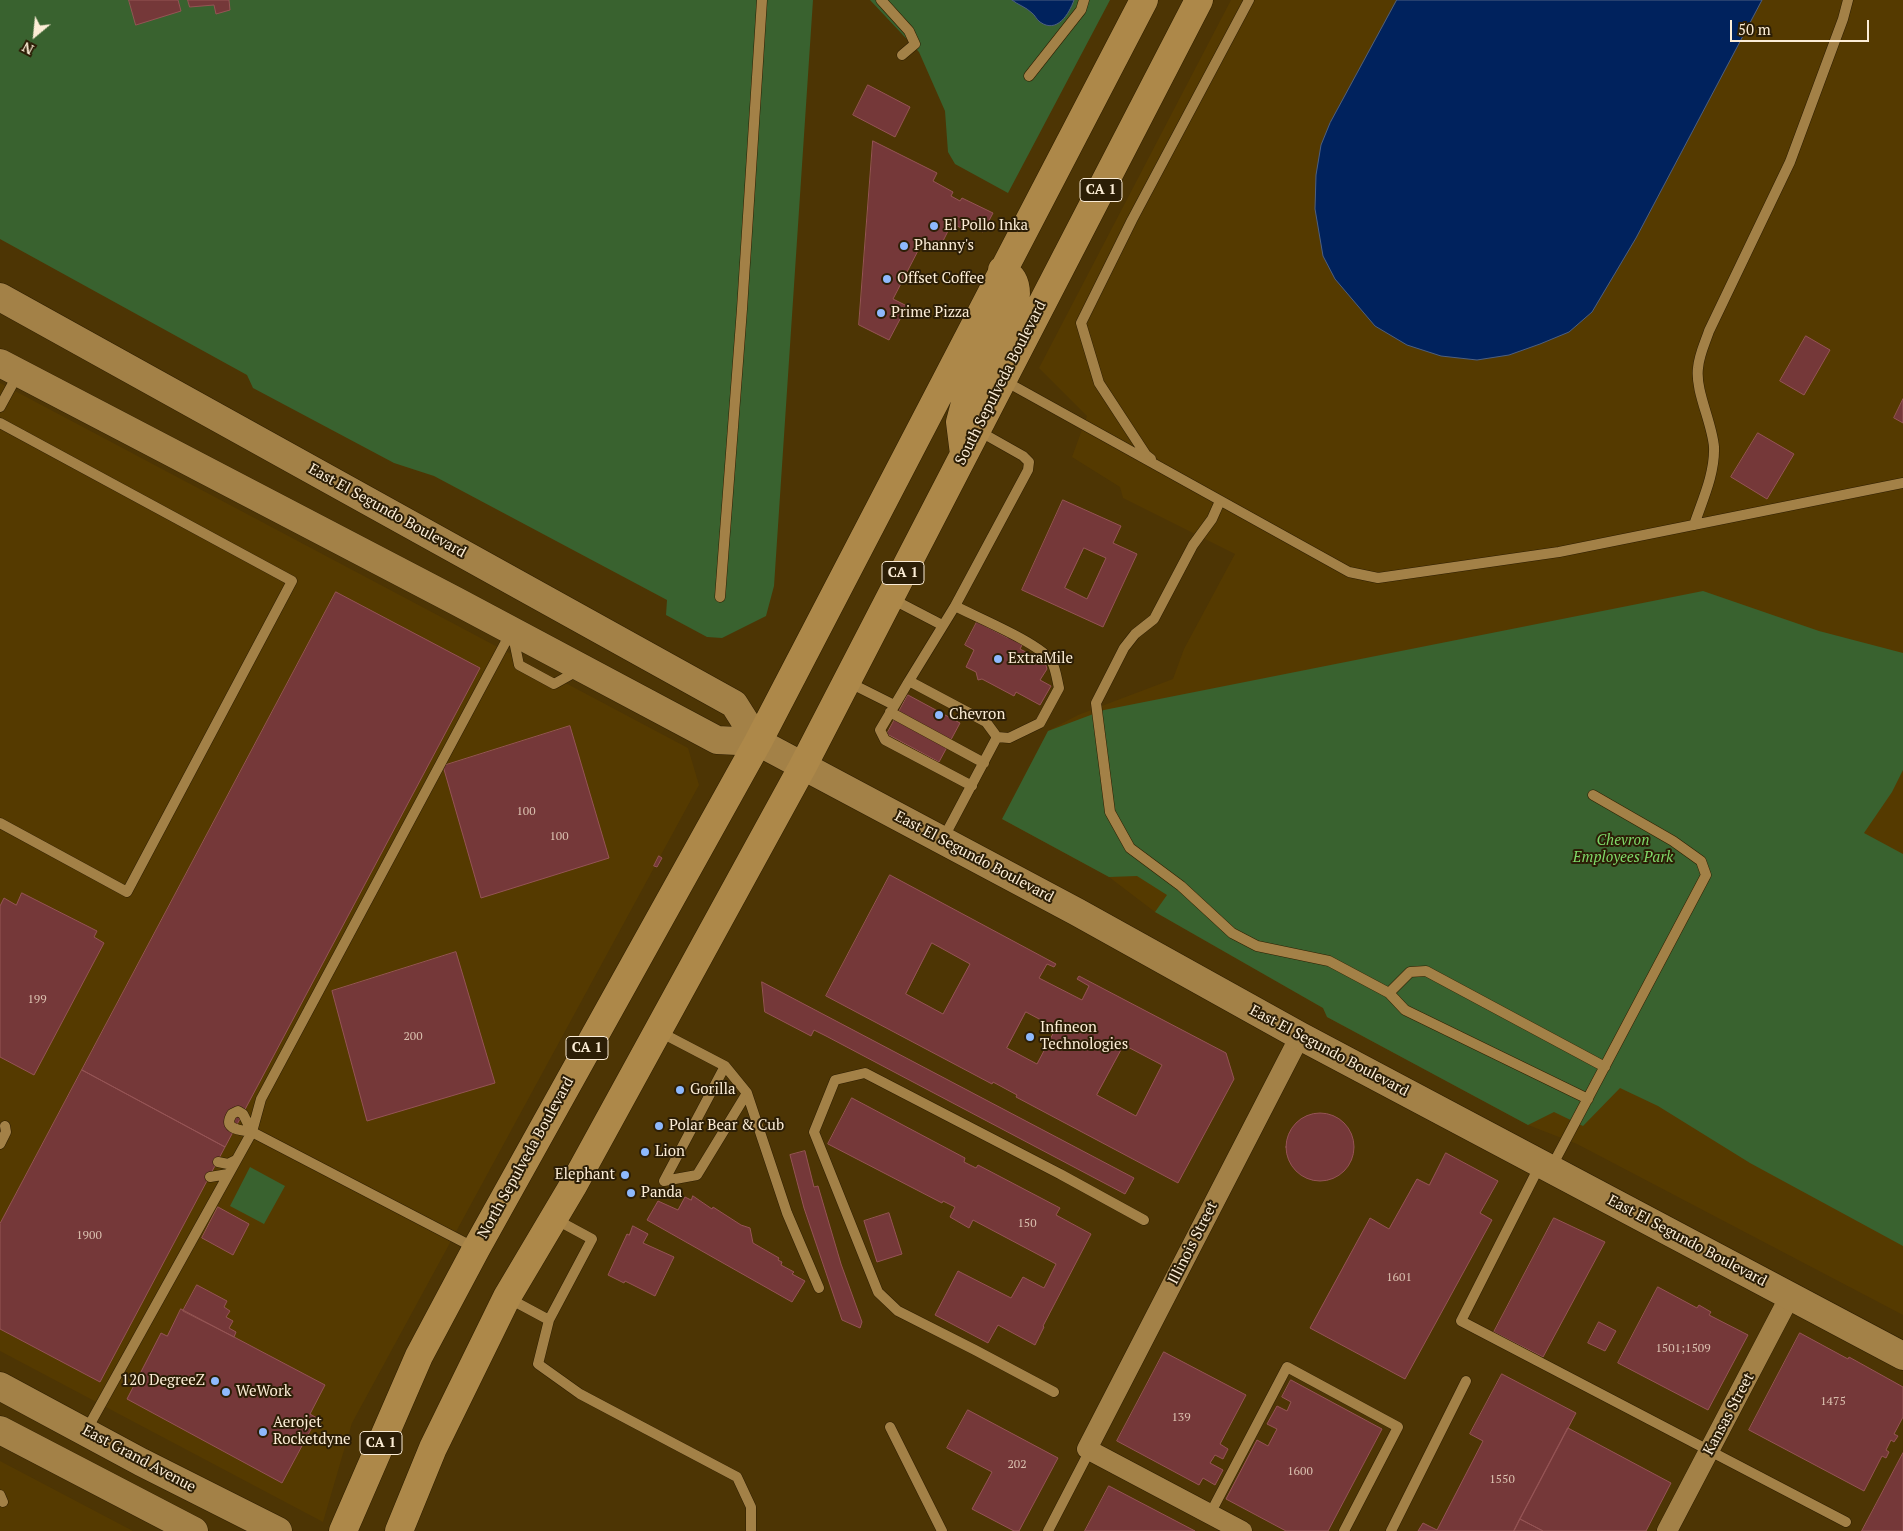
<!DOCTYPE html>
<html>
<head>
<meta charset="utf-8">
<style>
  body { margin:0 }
  #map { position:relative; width:1903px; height:1531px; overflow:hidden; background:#4d3504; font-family:"PT Serif",serif }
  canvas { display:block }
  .north { position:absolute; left:10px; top:10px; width:50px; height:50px; -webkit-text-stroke:4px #2c1e06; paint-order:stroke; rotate:208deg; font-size:14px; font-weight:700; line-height:20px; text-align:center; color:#fcedd6 }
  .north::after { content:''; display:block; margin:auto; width:18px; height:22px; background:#fcedd6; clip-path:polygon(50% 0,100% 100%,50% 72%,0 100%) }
  .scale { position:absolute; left:1730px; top:20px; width:139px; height:22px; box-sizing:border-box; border:2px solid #fcedd6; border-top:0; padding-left:6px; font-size:15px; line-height:18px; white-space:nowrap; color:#fcedd6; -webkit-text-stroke:4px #2c1e06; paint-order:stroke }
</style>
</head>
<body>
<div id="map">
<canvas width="1903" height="1531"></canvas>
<div class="north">N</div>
<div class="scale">50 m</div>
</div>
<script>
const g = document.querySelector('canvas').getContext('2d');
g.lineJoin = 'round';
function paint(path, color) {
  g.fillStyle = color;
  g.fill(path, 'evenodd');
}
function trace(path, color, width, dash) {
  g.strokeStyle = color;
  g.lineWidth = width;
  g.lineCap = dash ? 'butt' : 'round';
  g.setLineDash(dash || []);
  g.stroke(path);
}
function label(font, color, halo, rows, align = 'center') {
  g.font = font + ' "PT Serif",serif';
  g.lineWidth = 4;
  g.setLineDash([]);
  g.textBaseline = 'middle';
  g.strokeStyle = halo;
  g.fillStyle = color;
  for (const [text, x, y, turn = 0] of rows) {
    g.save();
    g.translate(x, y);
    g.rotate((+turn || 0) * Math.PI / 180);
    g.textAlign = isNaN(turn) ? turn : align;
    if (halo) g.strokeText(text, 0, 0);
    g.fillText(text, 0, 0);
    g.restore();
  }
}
paint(new Path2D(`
  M 1231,0 L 1903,0 L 1903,1315 L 1577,1144 L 1528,1125 L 1327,1017 L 1323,1008 L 1155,912 L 1109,877 L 1002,819 L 1048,731 L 1078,715 L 1173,679 L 1184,649 L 1235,554 L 1123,498 L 1120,487 L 1072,457 L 1087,416 L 1039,368 Z
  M 0,383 L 688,748 L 699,785 L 352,1423 L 323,1522 L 0,1351 Z
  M 0,1461 L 133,1531 L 0,1531 Z`), '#553a00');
paint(new Path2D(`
  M 0,0 L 813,0 L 774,586 L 766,616 L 722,638 L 707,637 L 666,615 L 667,600 L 434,476 L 394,463 L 253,388 L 247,375 L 0,239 Z
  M 870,0 L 1110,0 L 1008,193 L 955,164 L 948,152 L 945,111 L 919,52 Z
  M 1703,591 L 1819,631 L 1903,653 L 1903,770 L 1892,792 L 1864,833 L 1903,854 L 1903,1246 L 1750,1163 L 1658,1106 L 1620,1088 L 1583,1126 L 1554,1112 L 1528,1125 L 1327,1017 L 1323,1008 L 1155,912 L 1167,895 L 1137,876 L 1109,877 L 1002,819 L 1048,731 L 1104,710 Z
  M 250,1167 L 285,1186 L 264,1224 L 230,1206 Z`), '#39622f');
const water = new Path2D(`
  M 1012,0 L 1074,0 C 1069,14 1057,34 1040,22 C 1036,19 1035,15 1032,13 C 1026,7 1018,5 1012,0 Z
  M 1397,0 L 1762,0 L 1636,238 L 1592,312 L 1569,332 L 1540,344 L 1509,355 L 1477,360 L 1441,356 L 1407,345 L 1375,326 L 1335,279 L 1323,256 L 1315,209 L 1316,175 L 1321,145 L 1330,123 Z`);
paint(water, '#00225d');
trace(water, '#4c5f81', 1);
const building = new Path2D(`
  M 129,0 L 178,0 L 181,11 L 136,25 Z
  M 188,0 L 229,0 L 230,10 L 216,14 L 214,5 L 190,7 Z
  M 868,85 L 910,107 L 895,137 L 853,115 Z
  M 873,141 L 937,173 L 933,181 L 953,192 L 951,196 L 960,201 L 962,198 L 993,213 L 983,232 L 964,222 L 961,228 L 952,223 L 939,249 L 923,241 L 893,299 L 907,306 L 889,340 L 859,325 Z
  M 1806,336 L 1830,350 L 1804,395 L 1780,381 Z
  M 1903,399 L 1903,423 L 1894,418 Z
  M 1758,433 L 1794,454 L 1767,499 L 1731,477 Z
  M 1063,500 L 1121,526 L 1113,543 L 1137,554 L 1103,627 L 1022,590 ZM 1084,548 L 1106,558 L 1087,599 L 1065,588 Z
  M 336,592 L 480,668 L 225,1147 L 82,1070 Z
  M 977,622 L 1008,638 L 1009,635 L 1023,643 L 1020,649 L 1045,662 L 1047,669 L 1040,680 L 1051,686 L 1040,705 L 1016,692 L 1014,696 L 982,679 L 978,680 L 976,672 L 966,667 L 974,650 L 965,645 Z
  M 908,695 L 960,723 L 939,762 L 887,734 Z
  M 570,726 L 609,858 L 481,898 L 443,766 Z
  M 659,856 L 662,858 L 657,867 L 654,866 Z
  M 890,875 L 1056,964 L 1054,967 L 1047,964 L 1039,978 L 1082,1000 L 1089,986 L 1077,979 L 1079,976 L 1226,1053 L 1234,1079 L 1178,1183 L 1016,1097 L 1017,1095 L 993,1082 L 992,1084 L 826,996 ZM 932,943 L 970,964 L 943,1014 L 906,994 ZM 1026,1012 L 1056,1028 L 1037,1064 L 1007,1048 ZM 1124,1045 L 1162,1065 L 1136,1116 L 1097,1095 Z
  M 22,893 L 97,931 L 94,937 L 104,943 L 34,1075 L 0,1057 L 0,906 L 4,898 L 16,905 Z
  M 456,952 L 495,1083 L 367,1121 L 332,991 Z
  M 762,982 L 1134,1178 L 1125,1194 L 826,1036 L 814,1030 L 811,1036 L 765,1012 Z
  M 82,1070 L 225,1147 L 100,1382 L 0,1329 L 0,1224 Z
  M 852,1098 L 965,1158 L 964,1162 L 976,1168 L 978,1165 L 1060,1208 L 1056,1215 L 1091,1234 L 1043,1326 L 1044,1327 L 1035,1345 L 998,1325 L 988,1343 L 935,1315 L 958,1271 L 1011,1298 L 1023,1277 L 1044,1288 L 1056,1264 L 973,1220 L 969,1228 L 950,1217 L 955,1207 L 943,1201 L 942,1203 L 828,1144 Z
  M1286 1147a34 34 0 1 1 68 0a34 34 0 1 1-68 0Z
  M 805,1151 L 814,1187 L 818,1186 L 841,1264 L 862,1322 L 860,1328 L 842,1320 L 804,1208 L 790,1155 Z
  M 1446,1153 L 1498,1181 L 1480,1213 L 1492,1220 L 1405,1379 L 1310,1328 L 1370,1218 L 1389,1229 L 1417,1179 L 1429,1185 Z
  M 693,1196 L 712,1209 L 713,1207 L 741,1225 L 750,1228 L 753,1243 L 779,1258 L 778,1260 L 782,1262 L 781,1265 L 794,1272 L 792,1274 L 805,1281 L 792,1302 L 647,1220 L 658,1201 L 678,1210 L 685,1197 L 691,1200 Z
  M 218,1207 L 249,1224 L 233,1255 L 202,1238 Z
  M 889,1213 L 902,1254 L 877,1262 L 864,1221 Z
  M 1554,1218 L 1605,1242 L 1543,1357 L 1494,1332 Z
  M 633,1226 L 648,1234 L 643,1243 L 674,1257 L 655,1296 L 625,1281 L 624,1283 L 608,1275 L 627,1234 L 629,1235 Z
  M 197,1285 L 227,1301 L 224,1307 L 230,1311 L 226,1317 L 233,1321 L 229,1328 L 236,1332 L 234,1337 L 183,1311 Z
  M 1658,1287 L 1697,1308 L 1699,1305 L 1711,1312 L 1709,1315 L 1748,1335 L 1708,1410 L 1618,1363 Z
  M 181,1309 L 325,1385 L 310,1414 L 317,1418 L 282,1483 L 127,1399 L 161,1333 L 167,1336 Z
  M 1599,1322 L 1616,1331 L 1605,1351 L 1588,1343 Z
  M 1800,1333 L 1848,1359 L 1849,1357 L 1903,1387 L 1903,1417 L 1894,1434 L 1898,1436 L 1894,1442 L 1891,1440 L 1886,1450 L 1889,1452 L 1886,1458 L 1882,1456 L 1864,1491 L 1749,1430 Z
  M 1164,1352 L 1246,1395 L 1220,1444 L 1228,1449 L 1223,1459 L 1215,1455 L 1210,1463 L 1223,1470 L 1215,1485 L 1203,1478 L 1199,1485 L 1117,1441 Z
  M 1502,1374 L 1576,1413 L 1520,1519 L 1514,1531 L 1418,1531 L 1423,1523 L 1437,1530 L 1483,1441 L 1470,1434 Z
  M 1291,1380 L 1382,1429 L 1328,1531 L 1286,1531 L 1226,1499 L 1257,1440 L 1268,1446 L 1277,1429 L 1267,1424 L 1277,1406 L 1287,1411 L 1291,1402 L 1282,1397 Z
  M 968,1410 L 1058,1458 L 1019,1531 L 1014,1531 L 972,1509 L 992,1472 L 947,1448 Z
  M 1568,1428 L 1671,1483 L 1646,1531 L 1543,1531 L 1520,1519 Z
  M 1903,1453 L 1903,1531 L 1862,1531 Z
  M 1109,1486 L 1195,1531 L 1085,1531 Z
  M 1520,1519 L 1543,1531 L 1514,1531 Z`);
paint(building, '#753839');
trace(building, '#955455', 1);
const lane = new Path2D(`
  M 881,0 L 909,31 L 915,44 L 902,55
  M 1029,76 L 1081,10 L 1084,0
  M 1003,380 L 1349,572 L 1378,578 L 1559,552 L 1903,483
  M 0,407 L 18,374
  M 0,423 L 292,581 L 127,892 L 0,823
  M 1151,459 L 1146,455 L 1099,383 L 1081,323 L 1132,220 L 1249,0
  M 1220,501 L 1212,519 L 1193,545 L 1154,619 L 1135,634 L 1124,648 L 1096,703 L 1110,812 L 1130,848 L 1181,886 L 1232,933 L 1257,946 L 1329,961 L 1389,993 L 1405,1010 L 1588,1099
  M 1694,525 C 1702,501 1715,474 1714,447 C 1712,422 1695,391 1698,368 C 1699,355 1705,343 1709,331 L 1790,162 L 1843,19 L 1848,0
  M 720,597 L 742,309 L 762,0
  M 892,599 L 942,625
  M 955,606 C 976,617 1042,644 1052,662 C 1056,670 1057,680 1059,688 L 1040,723 L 1009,738 L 997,737
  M 513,636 L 519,665 L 554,684 L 579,670
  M 909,681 L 880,730 L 885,740 L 972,786
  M 848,682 L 894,705
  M 890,712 L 984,763
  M 943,839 L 997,737 L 986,722 L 909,681 L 955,606 L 1028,470 L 1029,462 L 1023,456 L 977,430
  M 1389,993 L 1410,972 L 1426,971 L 1605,1067
  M 658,1031 L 725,1066 L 747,1093 L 787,1213 L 819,1288
  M 252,1132 L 243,1114 L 238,1111 L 232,1114 C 222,1130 241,1130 252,1132 L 475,1248
  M 0,1144 L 6,1132 L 5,1126
  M 218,1162 L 228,1164 L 236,1160
  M 1540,1165 L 1461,1321 L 1846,1522
  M 1551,1168 L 1706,875 L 1701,861 L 1673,841 L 1593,795
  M 210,1177 L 228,1174
  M 664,1181 L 697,1175 L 747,1093
  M 664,1181 L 725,1066
  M 508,1298 L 549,1320 L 592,1239 L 555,1219
  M 549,1320 L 538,1364 L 580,1394 L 737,1477 L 751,1507 L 751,1531
  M 1054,1392 L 975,1350 L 898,1311 L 878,1292 L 814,1132 L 835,1080 L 865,1073 L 1060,1174 L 1144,1220
  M 890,1427 L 942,1531
  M 86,1431 L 252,1132 L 261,1099 L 511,632
  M 0,1495 L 3,1502
  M 1210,1514 L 1287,1367 L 1398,1427 L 1344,1531
  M 1048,1531 L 1090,1450
  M 1391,1531 L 1466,1381`);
const street = new Path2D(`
  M 1242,1531 L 1087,1449 L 1300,1036
  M 1667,1531 L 1790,1296`);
const secondary = new Path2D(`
  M 0,297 L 734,704 L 758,742
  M 0,363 L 456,601 L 717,740 L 758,742 L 1077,912 L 1300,1036 L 1903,1356
  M 0,1386 L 141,1462 L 278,1531
  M 0,1430 L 194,1531`);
const highway = new Path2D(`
  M 964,454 L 960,422 L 965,403 L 980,367 L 1016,294 C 1016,282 1012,276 1002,270
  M 343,1531 L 419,1356 L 476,1249 L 758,742 L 1144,0
  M 399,1531 L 433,1448 L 507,1297 L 574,1184 L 803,766 L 1199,0`);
trace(lane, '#2e1e00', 11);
trace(street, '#2e1e00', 21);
trace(secondary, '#2e1e00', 29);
trace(highway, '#2e1e00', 29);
trace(lane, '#a38147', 10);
trace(street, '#a38147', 20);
trace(secondary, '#a38147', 28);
trace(highway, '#ad8849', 28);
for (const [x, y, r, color] of [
  [934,226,5,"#8eb9fd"],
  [904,246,5,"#8eb9fd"],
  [887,279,5,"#8eb9fd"],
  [881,313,5,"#8eb9fd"],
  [998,659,5,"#8eb9fd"],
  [939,715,5,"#8eb9fd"],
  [1030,1037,5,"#8eb9fd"],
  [680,1090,5,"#8eb9fd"],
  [659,1126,5,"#8eb9fd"],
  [645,1152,5,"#8eb9fd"],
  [625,1175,5,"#8eb9fd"],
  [631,1193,5,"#8eb9fd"],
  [215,1381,5,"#8eb9fd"],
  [226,1392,5,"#8eb9fd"],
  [263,1432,5,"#8eb9fd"]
]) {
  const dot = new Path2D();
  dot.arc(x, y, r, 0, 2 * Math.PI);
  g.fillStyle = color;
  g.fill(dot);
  trace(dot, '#2c1e06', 2);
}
label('12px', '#dac0af', null, [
  ["100",526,812],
  ["100",559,837],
  ["199",37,1000],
  ["200",413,1037],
  ["150",1027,1224],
  ["1900",89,1236],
  ["1601",1399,1278],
  ["1501;1509",1683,1349],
  ["1475",1833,1402],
  ["139",1181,1418],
  ["202",1017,1465],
  ["1600",1300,1472],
  ["1550",1502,1480]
]);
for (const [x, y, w] of [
  [1101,190,42],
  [903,573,42],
  [587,1048,42],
  [381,1443,42]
]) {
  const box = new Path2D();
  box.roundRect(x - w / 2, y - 11.5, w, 23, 4);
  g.fillStyle = '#2c1e06';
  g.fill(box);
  trace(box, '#fcedd6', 1);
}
label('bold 14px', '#fcedd6', null, [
  ["CA 1",1101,190],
  ["CA 1",903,573],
  ["CA 1",587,1048],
  ["CA 1",381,1443]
]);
label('15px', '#fcedd6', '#2c1e06', [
  ["El Pollo Inka",944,226],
  ["Phanny's",914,246],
  ["Offset Coffee",897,279],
  ["Prime Pizza",891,313],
  ["ExtraMile",1008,659],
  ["Chevron",949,715],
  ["Infineon",1040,1028],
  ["Technologies",1040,1045],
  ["Gorilla",690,1090],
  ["Polar Bear & Cub",669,1126],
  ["Lion",655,1152],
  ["Elephant",615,1175,"right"],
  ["Panda",641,1193],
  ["120 DegreeZ",205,1381,"right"],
  ["WeWork",236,1392],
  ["Aerojet",273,1423],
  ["Rocketdyne",273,1440]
], 'left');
label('15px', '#fcedd6', '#2c1e06', [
  ["South Sepulveda Boulevard",1001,383,-63],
  ["East El Segundo Boulevard",387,511,29],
  ["East El Segundo Boulevard",974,857,28],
  ["East El Segundo Boulevard",1329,1051,28],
  ["North Sepulveda Boulevard",526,1158,-61],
  ["East El Segundo Boulevard",1687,1241,28],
  ["Illinois Street",1193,1243,-63],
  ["Kansas Street",1729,1414,-62],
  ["East Grand Avenue",139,1459,28]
]);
label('italic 15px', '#7fd969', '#2c1e06', [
  ["Chevron",1623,841],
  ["Employees Park",1623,858]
]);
</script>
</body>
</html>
